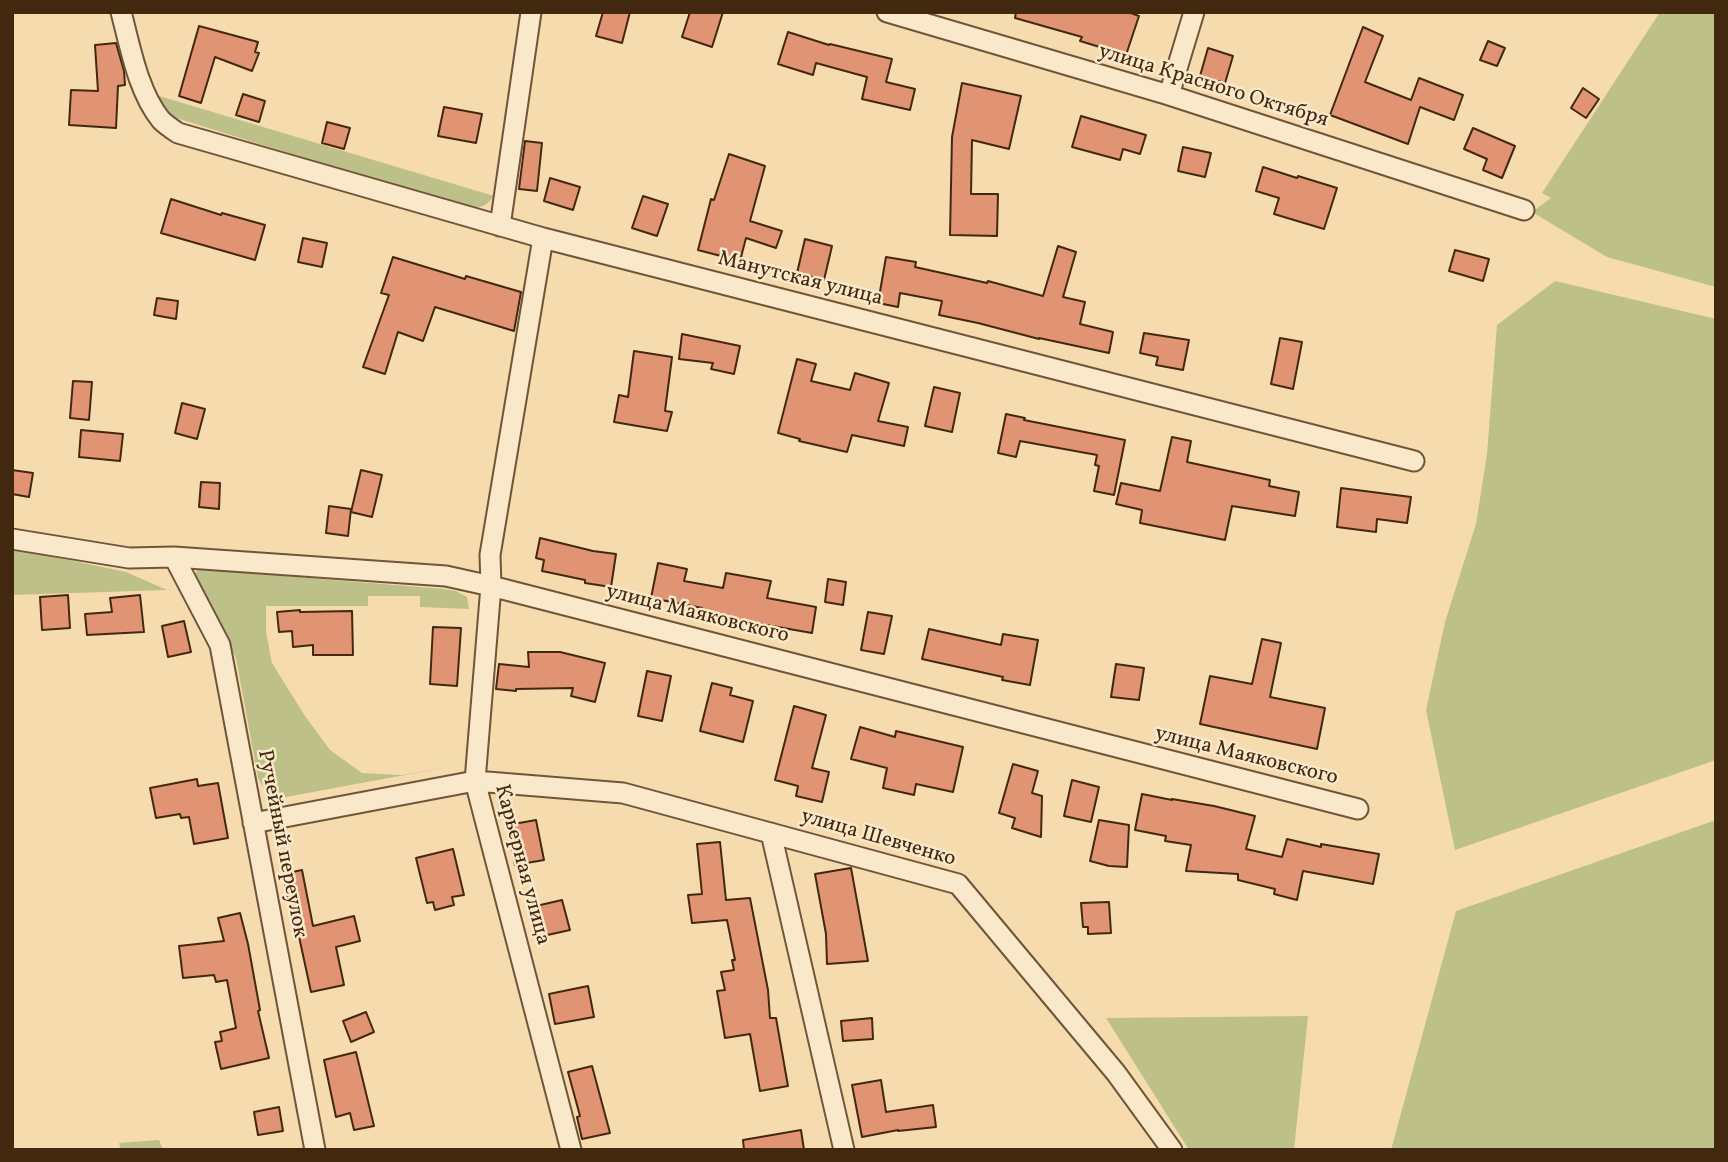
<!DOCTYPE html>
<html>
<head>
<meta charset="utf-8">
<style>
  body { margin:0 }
  #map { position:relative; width:1728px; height:1162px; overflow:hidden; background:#f6dbae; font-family:Vollkorn,serif }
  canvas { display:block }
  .frame { position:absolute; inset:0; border:14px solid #432810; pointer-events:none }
</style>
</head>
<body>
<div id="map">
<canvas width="1728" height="1162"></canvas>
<div class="frame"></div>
</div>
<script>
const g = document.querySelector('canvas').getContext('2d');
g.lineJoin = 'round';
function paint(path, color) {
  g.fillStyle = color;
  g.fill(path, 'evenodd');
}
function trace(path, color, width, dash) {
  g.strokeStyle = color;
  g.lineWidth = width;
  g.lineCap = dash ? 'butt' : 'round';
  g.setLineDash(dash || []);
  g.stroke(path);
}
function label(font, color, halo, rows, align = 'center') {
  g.font = font + ' Vollkorn,serif';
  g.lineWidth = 5;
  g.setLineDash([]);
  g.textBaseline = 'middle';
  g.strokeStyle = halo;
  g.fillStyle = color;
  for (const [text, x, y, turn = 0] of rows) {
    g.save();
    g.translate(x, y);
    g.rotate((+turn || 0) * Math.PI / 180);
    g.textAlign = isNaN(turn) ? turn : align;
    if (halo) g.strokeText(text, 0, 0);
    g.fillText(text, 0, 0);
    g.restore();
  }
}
paint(new Path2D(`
  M 1660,12 L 1716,12 L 1716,287 L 1607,257 L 1532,212 L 1551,198 L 1542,193 Z
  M 156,95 L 494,196 C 486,207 479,209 465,208 L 173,117 L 167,115 Z
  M 1555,281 L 1716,319 L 1716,760 L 1455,850 L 1426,710 L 1445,622 L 1476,524 L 1487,454 L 1497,325 Z
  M 12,548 L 126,572 L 167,590 L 12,595 Z
  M 198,569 L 444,589 L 456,591 L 467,597 L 469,609 L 420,607 L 420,596 L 368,596 L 368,606 L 266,606 L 266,632 L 272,663 L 305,716 L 330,750 L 362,773 L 402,775 L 459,765 L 286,797 C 271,796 265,792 258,778 L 236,658 L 194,576 Z
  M 1716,820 L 1716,1150 L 1391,1150 L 1456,911 Z
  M 1308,1016 L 1294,1150 L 1189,1150 L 1106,1018 Z
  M 159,1140 L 163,1150 L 121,1150 L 119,1143 Z`), '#bec089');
const building = new Path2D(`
  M 603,12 L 630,12 L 622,43 L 596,36 Z
  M 690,12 L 723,12 L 712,47 L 682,37 Z
  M 1016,12 L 1128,12 L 1139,16 L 1126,55 L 1080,41 L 1082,37 L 1015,18 Z
  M 199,26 L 258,42 L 255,52 L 259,53 L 252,71 L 215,57 L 201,103 L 179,96 Z
  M 1363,27 L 1383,36 L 1365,82 L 1411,100 L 1419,78 L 1463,95 L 1454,120 L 1420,107 L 1408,144 L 1330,115 Z
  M 788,32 L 829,45 L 830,44 L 892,59 L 886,82 L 915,89 L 910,110 L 862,99 L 867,77 L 816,63 L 813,75 L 778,64 Z
  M 1488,41 L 1505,48 L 1497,66 L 1480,60 Z
  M 116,43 L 124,71 L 125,85 L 118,86 L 116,128 L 69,125 L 71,90 L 98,91 L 95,45 Z
  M 1208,48 L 1233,56 L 1225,83 L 1200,76 Z
  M 962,83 L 1021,96 L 1009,149 L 972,140 L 971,194 L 998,194 L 997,236 L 950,235 L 952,137 Z
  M 1583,88 L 1599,99 L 1586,118 L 1571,108 Z
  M 243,94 L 265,101 L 259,122 L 236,115 Z
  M 444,107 L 482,114 L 476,143 L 438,136 Z
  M 1081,116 L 1146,135 L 1140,154 L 1123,149 L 1120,160 L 1072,147 Z
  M 327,122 L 350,128 L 344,149 L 322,143 Z
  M 1473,128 L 1515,146 L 1502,178 L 1483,170 L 1487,159 L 1464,149 Z
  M 525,141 L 542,143 L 537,191 L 519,189 Z
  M 1183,147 L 1211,153 L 1205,177 L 1178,171 Z
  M 729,154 L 765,166 L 750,221 L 782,231 L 776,248 L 746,238 L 740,261 L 698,250 L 711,199 L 714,200 Z
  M 1263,167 L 1297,178 L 1298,176 L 1337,188 L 1324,229 L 1274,214 L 1279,198 L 1256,191 Z
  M 550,178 L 580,187 L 573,210 L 544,201 Z
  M 643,196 L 668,204 L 657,236 L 632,228 Z
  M 171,199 L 221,215 L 222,213 L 265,225 L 255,260 L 161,233 Z
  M 303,238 L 327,243 L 322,267 L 298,262 Z
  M 805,239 L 832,246 L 824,280 L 797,273 Z
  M 1058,246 L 1076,252 L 1063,297 L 1085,302 L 1080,324 L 1113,332 L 1109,353 L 1039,338 L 1039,339 L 978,323 L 939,315 L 942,301 L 900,293 L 898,307 L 878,303 L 886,257 L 916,262 L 915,267 L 987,283 L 988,281 L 1043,296 Z
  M 1455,250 L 1489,259 L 1483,281 L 1449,271 Z
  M 393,257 L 465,279 L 466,276 L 521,292 L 514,331 L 435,307 L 423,341 L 398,332 L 385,374 L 363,367 L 389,295 L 381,293 Z
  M 157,298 L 178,301 L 176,319 L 154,315 Z
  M 1144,333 L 1189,340 L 1183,370 L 1156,365 L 1158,357 L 1140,353 Z
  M 682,334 L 740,346 L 734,374 L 711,369 L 713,363 L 679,359 Z
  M 1280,338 L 1302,342 L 1293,389 L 1271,384 Z
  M 634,351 L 672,357 L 665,411 L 672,412 L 667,431 L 614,422 L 619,395 L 628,397 Z
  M 797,359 L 816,364 L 811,381 L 850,390 L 855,373 L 889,383 L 878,421 L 908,427 L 904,446 L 852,435 L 847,452 L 799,441 L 800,439 L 778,433 Z
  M 73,381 L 92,382 L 89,420 L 70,418 Z
  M 934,387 L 960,393 L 952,432 L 925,426 Z
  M 182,403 L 205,409 L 197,439 L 175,433 Z
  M 1006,414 L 1025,418 L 1024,420 L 1125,440 L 1114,495 L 1094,491 L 1099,466 L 1095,465 L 1097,455 L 1020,441 L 1016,457 L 998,453 Z
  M 81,430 L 123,434 L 120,461 L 79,457 Z
  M 1172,437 L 1191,441 L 1187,462 L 1270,480 L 1269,486 L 1299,492 L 1295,516 L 1232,506 L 1225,540 L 1140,523 L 1142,510 L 1116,504 L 1121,483 L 1160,491 Z
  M 12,470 L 33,473 L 29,497 L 12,494 Z
  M 361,470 L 382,475 L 372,517 L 351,512 Z
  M 201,482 L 220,483 L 219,509 L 199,507 Z
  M 1341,488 L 1411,497 L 1407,523 L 1377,519 L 1376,532 L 1337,527 Z
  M 329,506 L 351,509 L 348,536 L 326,533 Z
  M 540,538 L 593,551 L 616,554 L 611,587 L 585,583 L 585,580 L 542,571 L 544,560 L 536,558 Z
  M 658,563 L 687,569 L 684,581 L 723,588 L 726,573 L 771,581 L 767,598 L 816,607 L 812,633 L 732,619 L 732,617 L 701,612 L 702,608 L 651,598 Z
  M 828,579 L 846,582 L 843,605 L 825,602 Z
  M 68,595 L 70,628 L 42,630 L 40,597 Z
  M 140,595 L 144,632 L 87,635 L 85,614 L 112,612 L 110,598 Z
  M 300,610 L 300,612 L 352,611 L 353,655 L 313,655 L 313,645 L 293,647 L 292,631 L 279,632 L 277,612 Z
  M 868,612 L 892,616 L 884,654 L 861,650 Z
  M 184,621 L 191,652 L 168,657 L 162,626 Z
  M 433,627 L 461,628 L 457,686 L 430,684 Z
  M 929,629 L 1001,645 L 1003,634 L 1038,640 L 1030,685 L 1002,680 L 1003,677 L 922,659 Z
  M 1262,639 L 1281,643 L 1270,697 L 1325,708 L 1317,749 L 1200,724 L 1210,676 L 1252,684 Z
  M 528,652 L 560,652 L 605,663 L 595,702 L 571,696 L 573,688 L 516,689 L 516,691 L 496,689 L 499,664 L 529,667 Z
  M 1116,664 L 1144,668 L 1139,700 L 1111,697 Z
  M 647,671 L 671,676 L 662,721 L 638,716 Z
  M 712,683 L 732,688 L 730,695 L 753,701 L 743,742 L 700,731 Z
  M 794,706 L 826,715 L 812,768 L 829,772 L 822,802 L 796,796 L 798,786 L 775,780 Z
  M 860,727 L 895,737 L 896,731 L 963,747 L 953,792 L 916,784 L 914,795 L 883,788 L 887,768 L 851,759 Z
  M 1013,764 L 1038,771 L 1032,793 L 1042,796 L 1041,837 L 1012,828 L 1015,818 L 999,813 Z
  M 197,779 L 198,786 L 218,783 L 228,838 L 194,844 L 189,817 L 181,818 L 180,814 L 156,818 L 150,788 Z
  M 1072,780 L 1099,787 L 1091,822 L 1064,816 Z
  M 1142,794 L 1172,800 L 1172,799 L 1214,806 L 1255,816 L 1246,849 L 1282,857 L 1287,839 L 1321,847 L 1321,844 L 1379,854 L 1373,884 L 1303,871 L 1297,900 L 1274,894 L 1275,889 L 1238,880 L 1238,874 L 1186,871 L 1191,845 L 1165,841 L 1166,836 L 1135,830 Z
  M 536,820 L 544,860 L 515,865 L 508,825 Z
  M 1099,820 L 1129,825 L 1127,867 L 1109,866 L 1090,861 Z
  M 720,842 L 726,900 L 750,898 L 768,990 L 770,1018 L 776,1018 L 788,1086 L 760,1091 L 750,1034 L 725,1038 L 717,991 L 725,990 L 721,972 L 734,970 L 732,960 L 735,960 L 727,920 L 692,923 L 688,895 L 702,894 L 697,844 Z
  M 453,849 L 464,895 L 452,897 L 454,905 L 435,910 L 433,902 L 427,903 L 416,858 Z
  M 851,868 L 868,961 L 827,964 L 826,934 L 815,874 Z
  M 302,870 L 313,926 L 354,916 L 360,941 L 336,947 L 344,985 L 311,992 L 298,932 L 295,933 L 283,874 Z
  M 562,900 L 570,930 L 543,936 L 536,906 Z
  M 1109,902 L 1111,933 L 1088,934 L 1088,927 L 1083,927 L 1081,903 Z
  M 240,913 L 248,944 L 260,1010 L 258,1011 L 269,1058 L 221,1069 L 215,1042 L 222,1041 L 220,1032 L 236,1028 L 227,980 L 216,982 L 214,975 L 183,978 L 179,946 L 224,941 L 218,918 Z
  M 588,986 L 594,1017 L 555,1024 L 549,994 Z
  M 366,1012 L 374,1032 L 351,1042 L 343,1021 Z
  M 872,1018 L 873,1039 L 843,1041 L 841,1021 Z
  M 356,1052 L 374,1126 L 354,1130 L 350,1113 L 336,1117 L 324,1060 Z
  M 592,1066 L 610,1133 L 582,1139 L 577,1117 L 580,1116 L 568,1072 Z
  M 881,1080 L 886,1112 L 933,1105 L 936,1127 L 898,1131 L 898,1130 L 862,1137 L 852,1085 Z
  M 279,1107 L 283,1131 L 258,1135 L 254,1112 Z
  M 801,1130 L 804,1150 L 744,1150 L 743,1140 Z`);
paint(building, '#e19474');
trace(building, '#432810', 2);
const minor = new Path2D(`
  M 121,12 C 130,46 138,92 161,120 C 166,125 172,129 178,133 L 543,238 L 1414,461
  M 887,12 L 1169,95 L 1524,210
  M 1169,95 L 1194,12
  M 500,226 L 531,12
  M 543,238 L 490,555 L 491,586 L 475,781 L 571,1150
  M 12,539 L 129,558 L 174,557 L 446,576 L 491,586 L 1358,809
  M 174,557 L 220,645 L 315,1150
  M 253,823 L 475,781 L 623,793 L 958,884 L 1116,1073 L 1172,1150
  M 771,833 L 844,1150`);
trace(minor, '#705538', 23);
trace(minor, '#f9e8ca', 19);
label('21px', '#432810', '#f9e8ca', [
  ["улица Красного Октября",1213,87,17],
  ["Манутская улица",800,280,14],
  ["улица Маяковского",697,615,14],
  ["улица Маяковского",1246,757,14],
  ["улица Шевченко",878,839,16],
  ["Ручейный переулок",281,844,79],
  ["Карьерная улица",521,865,75]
]);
</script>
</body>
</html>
